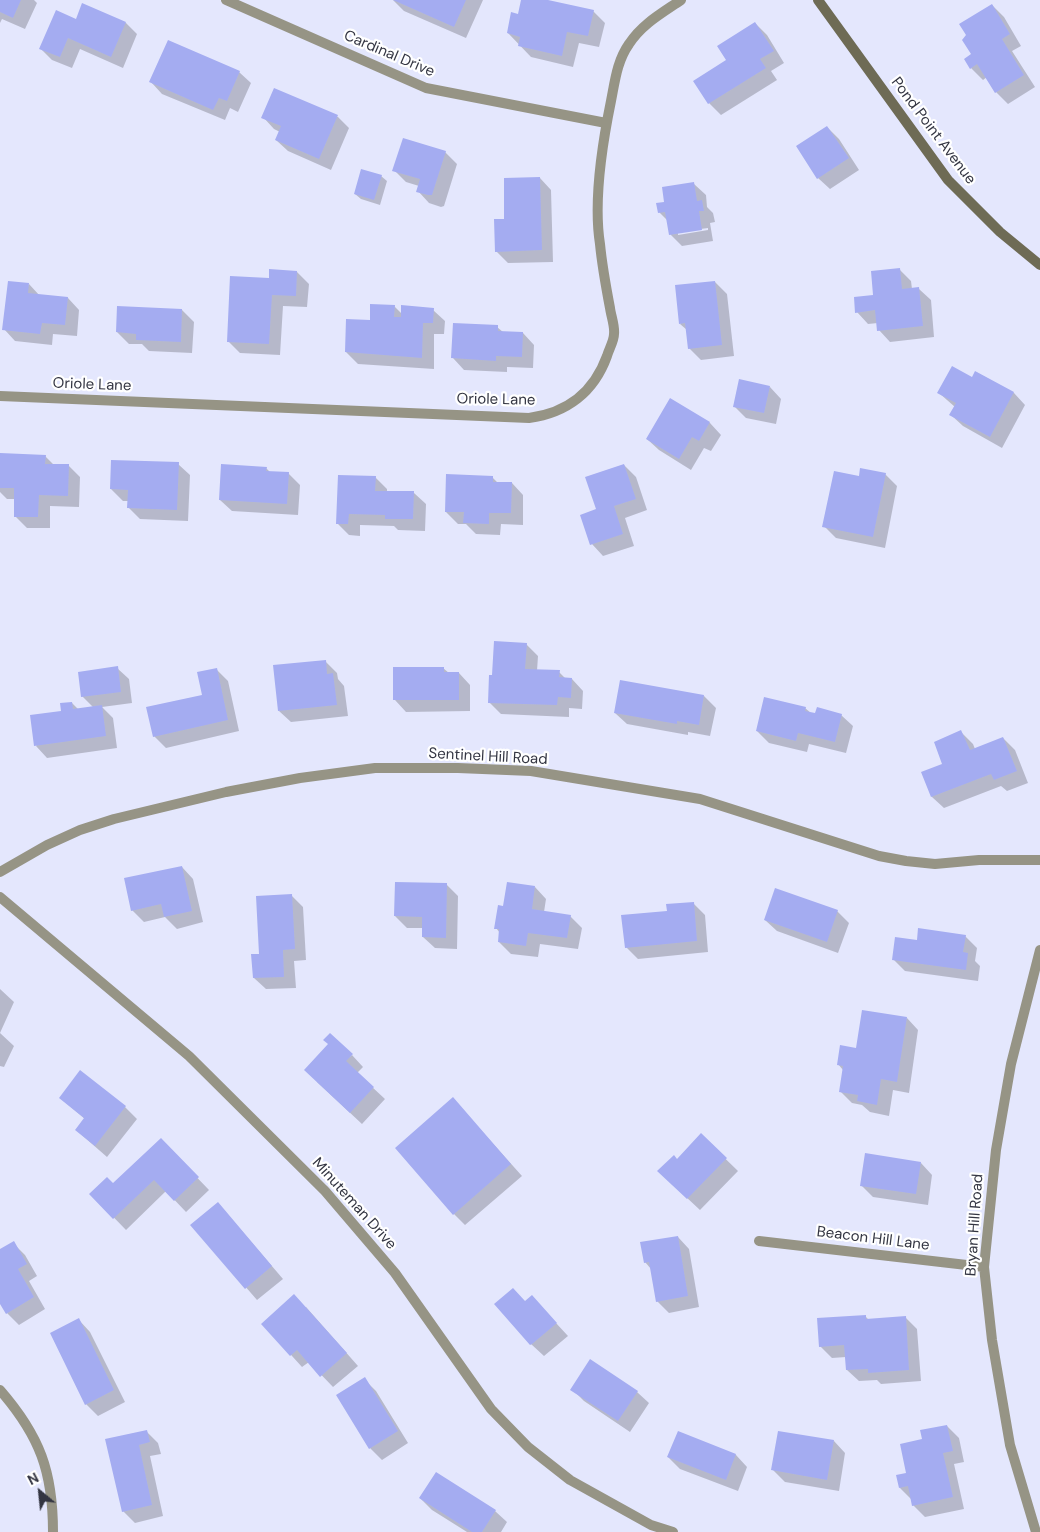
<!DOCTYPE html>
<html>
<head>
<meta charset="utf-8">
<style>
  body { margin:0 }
  #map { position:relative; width:1040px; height:1532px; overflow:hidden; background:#e4e7fd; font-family:"DM Sans",sans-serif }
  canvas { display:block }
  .north { position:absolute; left:15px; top:1467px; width:50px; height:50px; -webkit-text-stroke:4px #fff; paint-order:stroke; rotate:332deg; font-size:14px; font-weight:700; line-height:20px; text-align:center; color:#333542 }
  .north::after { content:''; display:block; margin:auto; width:18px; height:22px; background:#333542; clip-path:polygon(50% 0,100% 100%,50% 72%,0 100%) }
</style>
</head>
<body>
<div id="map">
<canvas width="1040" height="1532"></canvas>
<div class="north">N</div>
</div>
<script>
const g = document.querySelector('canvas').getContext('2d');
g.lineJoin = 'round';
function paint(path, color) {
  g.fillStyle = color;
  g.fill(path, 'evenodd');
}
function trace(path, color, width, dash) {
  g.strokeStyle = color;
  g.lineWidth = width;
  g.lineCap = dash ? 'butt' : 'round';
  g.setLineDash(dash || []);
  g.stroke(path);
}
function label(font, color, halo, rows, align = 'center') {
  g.font = font + ' "DM Sans",sans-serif';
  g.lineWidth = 4.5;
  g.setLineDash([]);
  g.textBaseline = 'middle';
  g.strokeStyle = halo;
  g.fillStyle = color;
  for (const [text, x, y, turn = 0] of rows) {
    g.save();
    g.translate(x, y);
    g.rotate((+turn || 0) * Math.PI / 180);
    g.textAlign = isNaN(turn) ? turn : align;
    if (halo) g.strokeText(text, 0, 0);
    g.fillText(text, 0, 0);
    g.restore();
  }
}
paint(new Path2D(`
  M 0,0 L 34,0 L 37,3 L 25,29 L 2,19 L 0,23 Z
  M 393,0 L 483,0 L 466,38 L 404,11 Z
  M 523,0 L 542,0 L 593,11 L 605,23 L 599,47 L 579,43 L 573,67 L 531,57 L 508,33 L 519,15 Z
  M 992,5 L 1004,17 L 1021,46 L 1012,51 L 1035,87 L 1008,104 L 996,92 L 987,77 L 983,80 L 971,68 L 973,55 Z
  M 76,21 L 126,23 L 137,34 L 123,68 L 80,49 L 72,68 L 52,60 L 41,49 Z
  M 755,23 L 767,35 L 784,63 L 771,71 L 777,80 L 721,115 L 709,103 L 728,61 Z
  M 239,72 L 251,83 L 238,112 L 230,108 L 225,120 L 162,94 L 151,82 Z
  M 274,90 L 338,117 L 349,128 L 331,170 L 288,151 L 276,140 L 280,132 L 274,129 L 263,117 Z
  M 827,127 L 839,139 L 859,170 L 830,189 L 818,178 Z
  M 445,152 L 457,164 L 444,206 L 441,207 L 429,203 L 418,191 L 419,186 L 406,182 L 394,170 Z
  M 381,176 L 387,181 L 380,205 L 361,199 L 355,194 Z
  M 540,178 L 551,190 L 553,262 L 508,263 L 496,251 L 506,220 Z
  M 694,184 L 706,195 L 707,207 L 713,213 L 715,222 L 710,223 L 713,241 L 682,246 L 670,234 L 668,221 L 659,212 L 666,204 ZM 708,228 L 708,230 L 678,235 L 678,232 Z
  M 900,270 L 911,281 L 912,289 L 919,289 L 931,300 L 934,337 L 890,342 L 879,330 L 878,323 L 868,324 L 857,312 L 875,296 Z
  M 297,272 L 309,284 L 307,307 L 283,306 L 280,355 L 240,353 L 228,341 L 270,280 Z
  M 715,282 L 727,294 L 734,356 L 701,360 L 689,348 L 687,330 L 680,324 Z
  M 29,284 L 40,296 L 68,298 L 79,310 L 77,336 L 53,334 L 52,345 L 15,341 L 4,329 Z
  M 394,306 L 402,314 L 433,310 L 445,321 L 444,334 L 434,334 L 434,369 L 358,364 L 346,352 L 371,321 Z
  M 182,310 L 194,322 L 192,353 L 149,351 L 142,344 L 129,344 L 117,332 Z
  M 497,327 L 503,332 L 523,333 L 534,345 L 533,368 L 507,367 L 507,372 L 464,370 L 453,358 Z
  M 976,372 L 1014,393 L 1025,405 L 1002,448 L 963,426 L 951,415 L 955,407 L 939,393 L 972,379 Z
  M 770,387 L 781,399 L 776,424 L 746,418 L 735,407 Z
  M 671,400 L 710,423 L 721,435 L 711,451 L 704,448 L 691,470 L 659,450 L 647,439 Z
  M 0,455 L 45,456 L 54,465 L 68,465 L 80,477 L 79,507 L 50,506 L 50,528 L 27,528 L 15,516 L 15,499 L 7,499 L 0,492 Z
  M 178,464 L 190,475 L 188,521 L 140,519 L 128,507 L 129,501 L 123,501 L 111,489 Z
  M 624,465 L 636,477 L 647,510 L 625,518 L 634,546 L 603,556 L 592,544 L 598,510 Z
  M 266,468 L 271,473 L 288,473 L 300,485 L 298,515 L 232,511 L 220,500 Z
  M 885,474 L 897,486 L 885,548 L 836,538 L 824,526 L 860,478 Z
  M 375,477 L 387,489 L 387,492 L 414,493 L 426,504 L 425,531 L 398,530 L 394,526 L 360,525 L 360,536 L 349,535 L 338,524 Z
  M 492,477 L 498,483 L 512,483 L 523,495 L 523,525 L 501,524 L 500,535 L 476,534 L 466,524 L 458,524 L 446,512 Z
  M 526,644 L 538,656 L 537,671 L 559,672 L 566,679 L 572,679 L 583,691 L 582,709 L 569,708 L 569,717 L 501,714 L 489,702 L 494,676 Z
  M 325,661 L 337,673 L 338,679 L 344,686 L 348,716 L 291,722 L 279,711 Z
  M 117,668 L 129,679 L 132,703 L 102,707 L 113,718 L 117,748 L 47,758 L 36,746 L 63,712 L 72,703 L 79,710 L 94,708 L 82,696 Z
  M 443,668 L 449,673 L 459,673 L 470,685 L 470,711 L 406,712 L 395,700 Z
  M 216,669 L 228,681 L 239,731 L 166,748 L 154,736 L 204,696 Z
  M 704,696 L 716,708 L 710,736 L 688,732 L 688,735 L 627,724 L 615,713 Z
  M 805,708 L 811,713 L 841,715 L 853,726 L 846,753 L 809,744 L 807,752 L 769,743 L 757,731 Z
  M 961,732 L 973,744 L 975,749 L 1003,738 L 1015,750 L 1028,783 L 1007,791 L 1001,786 L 944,808 L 932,797 L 923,773 L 944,764 Z
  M 182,867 L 193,879 L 203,922 L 177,929 L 165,917 L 144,922 L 132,910 Z
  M 446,884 L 458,896 L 457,949 L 435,948 L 423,937 L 423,928 L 407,928 L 395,916 Z
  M 535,887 L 546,899 L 544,912 L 570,916 L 582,928 L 578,949 L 540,944 L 538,957 L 511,954 L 499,942 L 500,933 L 496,928 L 504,907 Z
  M 291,895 L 303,907 L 306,960 L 294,961 L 296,988 L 266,989 L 254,978 L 260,955 Z
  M 693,903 L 705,915 L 708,952 L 638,959 L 626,947 L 668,912 Z
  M 837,911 L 849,923 L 838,953 L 777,931 L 765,920 Z
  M 965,936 L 977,948 L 975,961 L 980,966 L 978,981 L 905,971 L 893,959 L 918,941 Z
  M 0,989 L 14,1002 L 0,1033 Z
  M 907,1018 L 918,1030 L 909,1093 L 893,1090 L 889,1116 L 870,1112 L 862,1105 L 852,1103 L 840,1091 L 843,1070 L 838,1064 L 857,1049 Z
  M 0,1033 L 14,1046 L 4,1067 L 0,1066 Z
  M 352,1055 L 363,1067 L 357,1073 L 385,1099 L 362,1124 L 317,1082 Z
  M 80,1072 L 125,1107 L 137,1119 L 107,1157 L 76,1130 L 85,1119 L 60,1098 Z
  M 453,1099 L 522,1176 L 465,1225 L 454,1214 Z
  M 701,1135 L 738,1171 L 700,1210 L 671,1183 L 677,1160 Z
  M 161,1140 L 209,1190 L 186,1212 L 166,1191 L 126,1230 L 91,1194 L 114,1185 Z
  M 921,1163 L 932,1175 L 928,1205 L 873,1197 L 861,1185 Z
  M 218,1203 L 283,1279 L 257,1300 L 192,1225 Z
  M 678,1237 L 689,1249 L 699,1307 L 669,1313 L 657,1301 L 651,1269 L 645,1262 Z
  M 13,1243 L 25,1255 L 37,1276 L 29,1281 L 45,1309 L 19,1325 L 7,1313 L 0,1301 L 0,1251 Z
  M 532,1297 L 568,1336 L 544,1356 L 531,1344 L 525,1302 Z
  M 306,1307 L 358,1366 L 333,1387 L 309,1362 L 302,1367 L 263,1324 Z
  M 866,1317 L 869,1320 L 906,1318 L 917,1329 L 921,1381 L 881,1384 L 877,1380 L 859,1381 L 847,1370 L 846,1357 L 832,1358 L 820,1346 Z
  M 79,1320 L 90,1332 L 125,1402 L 98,1416 L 86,1404 Z
  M 364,1379 L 376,1391 L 408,1443 L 382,1460 L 370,1448 Z
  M 572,1389 L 637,1392 L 649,1403 L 630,1432 L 584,1401 Z
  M 947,1426 L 959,1438 L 964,1462 L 954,1464 L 964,1509 L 925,1517 L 913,1505 L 912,1500 L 900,1488 L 898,1476 L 907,1474 L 923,1440 Z
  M 146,1431 L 158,1443 L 161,1454 L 150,1456 L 163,1516 L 135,1523 L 123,1511 L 107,1440 Z
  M 679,1432 L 736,1455 L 747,1467 L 738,1491 L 680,1469 L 668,1457 Z
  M 834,1441 L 845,1453 L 839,1491 L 785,1482 L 773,1470 Z
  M 420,1498 L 495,1511 L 507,1522 L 501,1532 L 467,1532 L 432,1510 Z`), '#0003');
paint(new Path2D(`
  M 0,0 L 21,0 L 13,18 L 0,12 Z
  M 393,0 L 466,0 L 454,27 Z
  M 521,0 L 548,0 L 594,10 L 588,36 L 567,32 L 562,56 L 518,46 L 520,37 L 507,33 L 511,12 L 518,14 Z
  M 82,3 L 126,22 L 111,57 L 68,38 L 60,57 L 39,49 L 56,10 L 76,19 Z
  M 992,4 L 1010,34 L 1002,39 L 1024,75 L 995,93 L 977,64 L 970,69 L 964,59 L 971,54 L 962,40 L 966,35 L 959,24 Z
  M 755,22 L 774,51 L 760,59 L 766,68 L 708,104 L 693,81 L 726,60 L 717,46 Z
  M 168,40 L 240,71 L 227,101 L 219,98 L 213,110 L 149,82 Z
  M 274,88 L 338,115 L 319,159 L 275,140 L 281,126 L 261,118 Z
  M 827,126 L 849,158 L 817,179 L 796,146 Z
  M 403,138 L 446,151 L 432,195 L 428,195 L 416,192 L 420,179 L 392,171 Z
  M 361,169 L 382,175 L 374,200 L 354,194 Z
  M 540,177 L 542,250 L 495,252 L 494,219 L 504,219 L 504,178 Z
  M 694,182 L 697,201 L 702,200 L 704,211 L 699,211 L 702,230 L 669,235 L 665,212 L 658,213 L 656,203 L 664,202 L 662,187 Z
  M 900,268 L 902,289 L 919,287 L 923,326 L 877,331 L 875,310 L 855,313 L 854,297 L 873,295 L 871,271 Z
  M 269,269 L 297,271 L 296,296 L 272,295 L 269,344 L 227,342 L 230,276 L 269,278 Z
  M 8,281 L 29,283 L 28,293 L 68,297 L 65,325 L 42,323 L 40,334 L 2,330 Z
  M 715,281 L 722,345 L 688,349 L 685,323 L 679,324 L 675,285 Z
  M 370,304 L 395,305 L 394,317 L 401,317 L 401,305 L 434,308 L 433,323 L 423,323 L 422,358 L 345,352 L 346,319 L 370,320 Z
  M 117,306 L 182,309 L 181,342 L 136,340 L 136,334 L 116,332 Z
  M 453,323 L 498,325 L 498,331 L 523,332 L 522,357 L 496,356 L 496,361 L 451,358 Z
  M 952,366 L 972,377 L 975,371 L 1014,392 L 990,437 L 949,415 L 956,403 L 937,393 Z
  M 739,379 L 770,386 L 764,413 L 733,407 Z
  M 670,398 L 710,422 L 699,441 L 692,437 L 679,459 L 646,439 Z
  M 0,453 L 46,455 L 45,464 L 69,464 L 68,496 L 39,495 L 38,517 L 14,517 L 14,488 L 0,488 Z
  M 111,460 L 179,462 L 177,510 L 127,508 L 128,490 L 110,489 Z
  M 221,464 L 267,467 L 266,471 L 289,472 L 287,504 L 219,500 Z
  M 624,464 L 636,499 L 614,506 L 623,534 L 590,545 L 580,515 L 596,509 L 585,477 Z
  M 860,468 L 886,473 L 873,537 L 822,527 L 834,471 L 859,476 Z
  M 446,474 L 493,476 L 493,482 L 512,482 L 511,513 L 489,513 L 489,524 L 463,523 L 464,512 L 445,512 Z
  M 338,475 L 376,476 L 375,491 L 414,491 L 413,519 L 385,519 L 385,515 L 349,514 L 348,524 L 336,524 Z
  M 494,641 L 527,643 L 525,669 L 560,670 L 559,677 L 572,678 L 571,698 L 558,697 L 557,705 L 488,703 L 489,675 L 492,675 Z
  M 326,660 L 327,674 L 333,673 L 337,705 L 278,711 L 273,665 Z
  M 118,666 L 121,692 L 81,697 L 78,672 Z
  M 393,667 L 444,667 L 444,672 L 459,672 L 459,700 L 393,700 Z
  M 217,668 L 228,720 L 153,737 L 146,707 L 202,695 L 197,672 Z
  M 620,680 L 704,695 L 699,725 L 677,721 L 677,724 L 614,713 Z
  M 764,697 L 806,707 L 805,711 L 815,713 L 817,707 L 842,714 L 835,742 L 798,733 L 796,741 L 756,731 Z
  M 72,702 L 73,709 L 102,705 L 106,736 L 34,746 L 30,715 L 61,711 L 60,703 Z
  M 961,730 L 970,750 L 1003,737 L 1017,771 L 994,780 L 991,774 L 931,797 L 921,772 L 942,764 L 934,742 Z
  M 182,866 L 192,911 L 164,917 L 161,904 L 131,911 L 124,878 Z
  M 395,882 L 447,883 L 446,938 L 422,937 L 422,917 L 394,916 Z
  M 507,882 L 535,886 L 532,909 L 571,915 L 567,938 L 528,933 L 526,946 L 498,942 L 499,929 L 494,929 L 498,905 L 503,906 Z
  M 775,888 L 838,910 L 827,942 L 764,920 Z
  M 292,894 L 295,949 L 283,950 L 284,977 L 253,978 L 251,954 L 259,954 L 256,896 Z
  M 694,902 L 697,941 L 625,948 L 621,915 L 667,911 L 666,904 Z
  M 918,928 L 966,935 L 963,952 L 968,953 L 966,970 L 892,960 L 895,937 L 917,940 Z
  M 862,1010 L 907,1017 L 897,1082 L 881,1079 L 877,1105 L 857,1101 L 858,1095 L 839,1092 L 843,1066 L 837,1065 L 840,1045 L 856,1048 Z
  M 330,1033 L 353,1054 L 346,1061 L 374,1087 L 350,1113 L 304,1070 L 328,1044 L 323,1040 Z
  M 80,1070 L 126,1106 L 95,1146 L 75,1130 L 84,1118 L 59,1098 Z
  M 453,1097 L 511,1164 L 453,1215 L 395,1148 Z
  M 701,1133 L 727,1158 L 687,1199 L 657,1171 L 674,1155 L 677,1159 Z
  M 161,1138 L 199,1177 L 174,1201 L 154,1180 L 113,1219 L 89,1194 L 107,1177 L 113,1183 Z
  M 865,1153 L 921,1162 L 916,1194 L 860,1186 Z
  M 218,1202 L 272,1266 L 245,1289 L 190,1225 Z
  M 678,1236 L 688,1296 L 656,1302 L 649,1262 L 644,1263 L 640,1242 Z
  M 14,1241 L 27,1264 L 18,1269 L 34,1297 L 6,1314 L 0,1304 L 0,1249 Z
  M 513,1288 L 525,1301 L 532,1295 L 557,1323 L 532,1344 L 530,1345 L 494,1304 Z
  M 294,1294 L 347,1353 L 320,1377 L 297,1350 L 290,1356 L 261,1324 Z
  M 866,1315 L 866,1319 L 906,1316 L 909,1370 L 868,1373 L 868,1369 L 846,1370 L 844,1345 L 819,1347 L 817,1318 Z
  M 79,1318 L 114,1390 L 85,1405 L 50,1333 Z
  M 590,1359 L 638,1391 L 618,1421 L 570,1390 Z
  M 365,1377 L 398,1431 L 369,1449 L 336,1395 Z
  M 947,1425 L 953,1451 L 943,1453 L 953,1497 L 912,1506 L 908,1486 L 899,1488 L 896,1475 L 906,1473 L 900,1444 L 922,1439 L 920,1430 Z
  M 147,1430 L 150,1442 L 139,1445 L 152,1505 L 122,1512 L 105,1439 Z
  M 678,1431 L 736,1454 L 726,1480 L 667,1457 Z
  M 778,1431 L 834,1440 L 827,1480 L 771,1470 Z
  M 436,1472 L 496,1510 L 482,1532 L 472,1532 L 419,1498 Z`), '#a4acf1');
trace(new Path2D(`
  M 226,0 L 426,88 L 606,123
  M 0,396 L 529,418 C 567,413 594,392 607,356 C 609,349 614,341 614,334 C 615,326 611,316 610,308 C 606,287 602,265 600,244 C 593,200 602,145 611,101 C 615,81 617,61 629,44 C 642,24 662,13 681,0
  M 0,872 L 47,845 L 80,830 L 114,819 L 226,792 L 300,778 L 375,768 L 458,768 L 531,771 L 700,799 L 879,856 L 906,861 L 935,864 L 979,860 L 1040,860
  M 0,897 L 189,1056 L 325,1191 L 395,1273 L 491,1409 L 528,1447 L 570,1480 L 651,1525 L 673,1532
  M 759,1241 L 984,1267
  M 0,1390 C 40,1436 53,1472 53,1532
  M 1036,1532 L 1010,1445 L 992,1340 L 984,1267 L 996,1150 L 1011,1064 L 1040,950`), '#969485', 10);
trace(new Path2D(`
  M 818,0 L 948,180 L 1000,232 L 1040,265`), '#6e6b55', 10);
label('15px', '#333542', '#fff', [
  ["Cardinal Drive",389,54,23],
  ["Pond Point Avenue",933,131,53],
  ["Oriole Lane",92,385,2],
  ["Oriole Lane",496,400,1],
  ["Sentinel Hill Road",488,757,3],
  ["Minuteman Drive",354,1204,48],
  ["Bryan Hill Road",975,1225,-86],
  ["Beacon Hill Lane",873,1239,7]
]);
</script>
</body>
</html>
